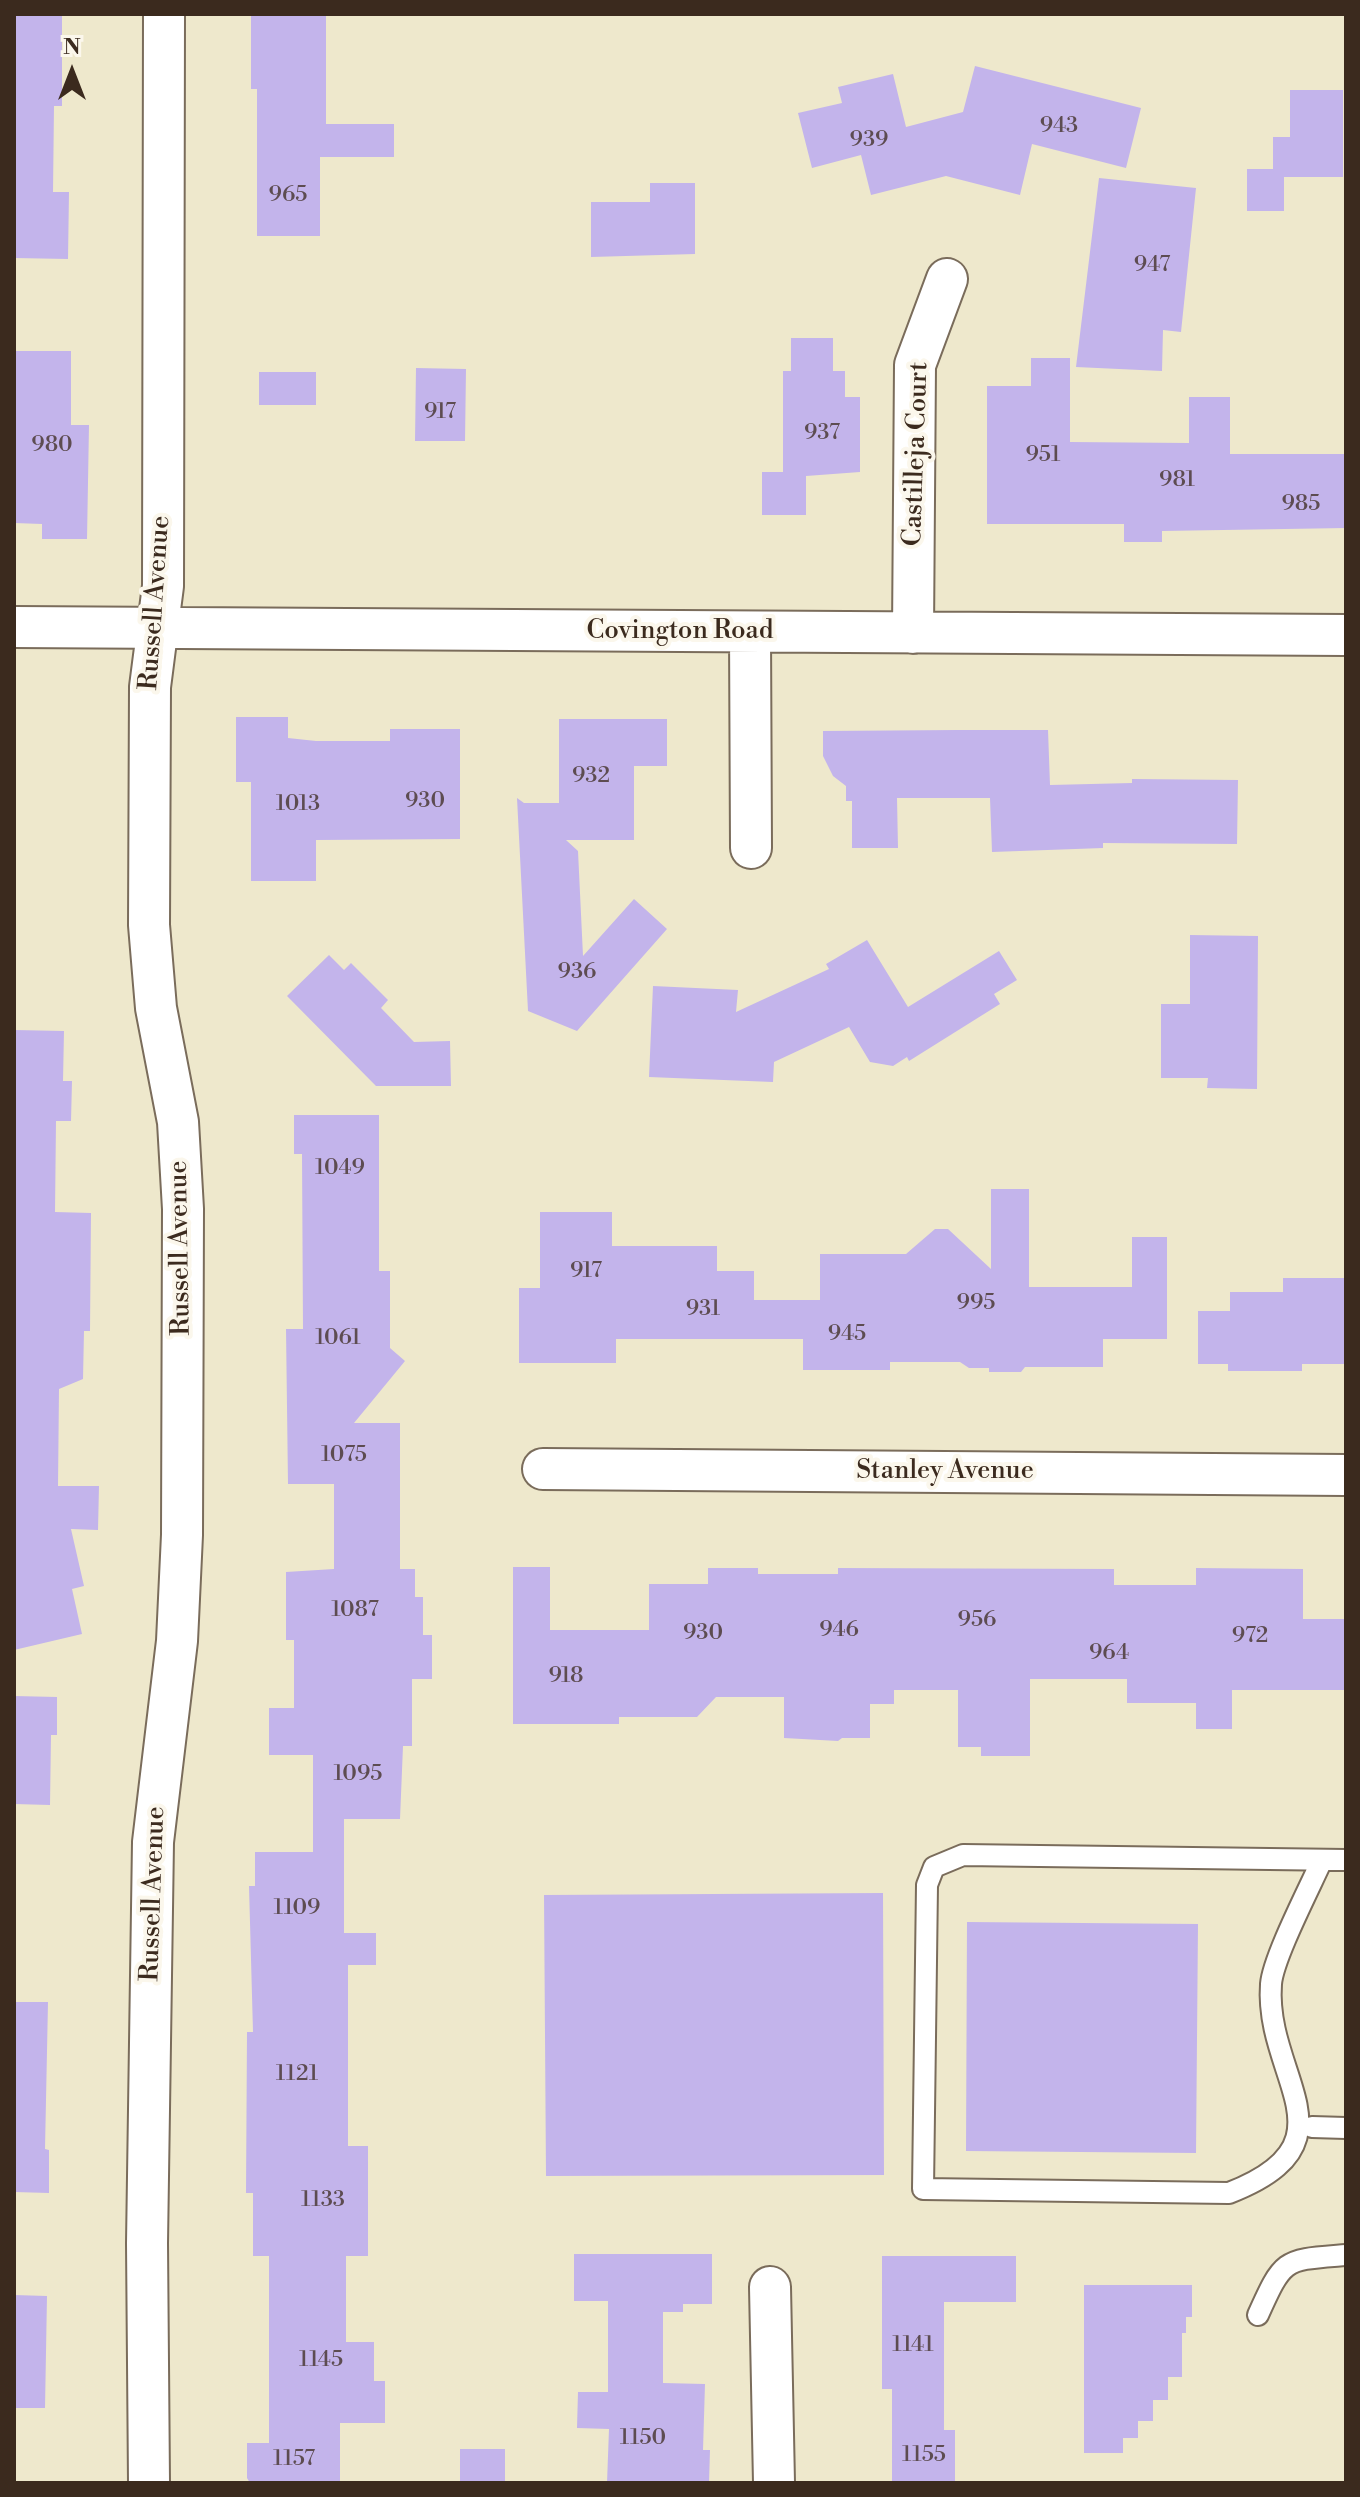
<!DOCTYPE html>
<html>
<head>
<meta charset="utf-8">
<style>
  body { margin:0 }
  #map { position:relative; width:1360px; height:2497px; overflow:hidden; background:#eee8cc; font-family:"Libre Bodoni",serif }
  canvas { display:block }
  .frame { position:absolute; inset:0; border:16px solid #3b2a1e; pointer-events:none }
  .north { position:absolute; left:32px; top:32px; width:80px; height:80px; -webkit-text-stroke:6px #fbf7ec; paint-order:stroke; rotate:0deg; font-size:22px; font-weight:700; line-height:32px; text-align:center; color:#3b2a1e }
  .north::after { content:''; display:block; margin:auto; width:28px; height:36px; background:#3b2a1e; clip-path:polygon(50% 0,100% 100%,50% 72%,0 100%) }
</style>
</head>
<body>
<div id="map">
<canvas width="1360" height="2497"></canvas>
<div class="frame"></div>
<div class="north">N</div>
</div>
<script>
const g = document.querySelector('canvas').getContext('2d');
g.lineJoin = 'round';
function paint(path, color) {
  g.fillStyle = color;
  g.fill(path, 'evenodd');
}
function trace(path, color, width, dash) {
  g.strokeStyle = color;
  g.lineWidth = width;
  g.lineCap = dash ? 'butt' : 'round';
  g.setLineDash(dash || []);
  g.stroke(path);
}
function label(font, color, halo, rows, align = 'center') {
  g.font = font + ' "Libre Bodoni",serif';
  g.lineWidth = 8;
  g.setLineDash([]);
  g.textBaseline = 'middle';
  g.strokeStyle = halo;
  g.fillStyle = color;
  for (const [text, x, y, turn = 0] of rows) {
    g.save();
    g.translate(x, y);
    g.rotate((+turn || 0) * Math.PI / 180);
    g.textAlign = isNaN(turn) ? turn : align;
    if (halo) g.strokeText(text, 0, 0);
    g.fillText(text, 0, 0);
    g.restore();
  }
}
paint(new Path2D(`
  M 14,14 L 62,14 L 62,106 L 54,106 L 53,192 L 69,192 L 68,259 L 14,258 Z
  M 251,14 L 326,14 L 326,124 L 394,124 L 394,157 L 320,157 L 320,236 L 257,236 L 257,89 L 251,89 Z
  M 975,66 L 1141,108 L 1126,168 L 1032,144 L 1020,195 L 946,176 L 871,195 L 861,155 L 812,168 L 798,113 L 842,103 L 838,87 L 893,74 L 906,127 L 963,112 Z
  M 1290,90 L 1343,90 L 1343,177 L 1284,177 L 1284,211 L 1247,211 L 1247,169 L 1273,169 L 1273,137 L 1290,137 Z
  M 1099,178 L 1196,188 L 1181,332 L 1163,330 L 1162,371 L 1076,367 Z
  M 650,183 L 695,183 L 695,254 L 591,257 L 591,202 L 650,202 Z
  M 791,338 L 833,338 L 833,371 L 845,371 L 845,397 L 860,397 L 860,472 L 806,476 L 806,515 L 762,515 L 762,472 L 783,472 L 783,371 L 791,371 Z
  M 14,351 L 71,351 L 71,425 L 89,425 L 87,539 L 42,539 L 42,524 L 14,523 Z
  M 1031,358 L 1070,358 L 1070,442 L 1189,443 L 1189,397 L 1230,397 L 1230,454 L 1346,454 L 1346,528 L 1162,531 L 1162,542 L 1124,542 L 1124,524 L 987,524 L 987,386 L 1031,386 Z
  M 416,368 L 466,369 L 465,441 L 415,441 Z
  M 259,372 L 316,372 L 316,405 L 259,405 Z
  M 236,717 L 288,717 L 288,738 L 316,741 L 390,741 L 390,729 L 460,729 L 460,839 L 316,840 L 316,881 L 251,881 L 251,782 L 236,782 Z
  M 559,719 L 667,719 L 667,766 L 634,766 L 634,840 L 566,840 L 578,851 L 583,956 L 634,899 L 667,929 L 577,1031 L 528,1011 L 517,798 L 524,803 L 559,803 Z
  M 957,730 L 1048,730 L 1050,785 L 1132,783 L 1132,779 L 1238,780 L 1237,844 L 1103,843 L 1103,848 L 992,852 L 990,798 L 897,798 L 898,848 L 852,848 L 852,801 L 846,801 L 846,786 L 833,776 L 823,756 L 823,731 Z
  M 1190,935 L 1258,936 L 1257,1089 L 1207,1088 L 1208,1078 L 1161,1078 L 1161,1004 L 1190,1004 Z
  M 867,940 L 908,1007 L 999,951 L 1017,980 L 994,994 L 1000,1004 L 909,1061 L 907,1057 L 893,1066 L 870,1062 L 849,1027 L 774,1062 L 773,1082 L 649,1077 L 653,986 L 738,990 L 736,1012 L 829,969 L 826,964 Z
  M 329,955 L 344,970 L 351,963 L 388,1000 L 381,1008 L 414,1042 L 450,1041 L 451,1086 L 376,1086 L 287,996 Z
  M 14,1030 L 64,1031 L 63,1081 L 72,1081 L 71,1121 L 56,1121 L 55,1212 L 91,1213 L 90,1331 L 84,1331 L 83,1379 L 59,1389 L 58,1486 L 99,1486 L 98,1530 L 71,1529 L 84,1586 L 72,1589 L 82,1634 L 14,1650 Z
  M 294,1115 L 379,1115 L 379,1271 L 390,1271 L 390,1348 L 405,1361 L 354,1423 L 400,1423 L 400,1569 L 415,1569 L 415,1597 L 423,1597 L 423,1635 L 432,1635 L 432,1679 L 412,1679 L 412,1746 L 403,1746 L 400,1819 L 344,1819 L 344,1933 L 376,1933 L 376,1965 L 348,1965 L 348,2146 L 368,2146 L 368,2256 L 346,2256 L 346,2342 L 374,2342 L 374,2381 L 385,2381 L 385,2423 L 340,2423 L 340,2483 L 250,2483 L 247,2478 L 247,2443 L 269,2443 L 269,2256 L 253,2256 L 253,2193 L 246,2193 L 247,2032 L 253,2032 L 249,1886 L 255,1886 L 255,1852 L 313,1852 L 313,1755 L 269,1755 L 269,1708 L 294,1708 L 294,1640 L 286,1640 L 286,1572 L 334,1569 L 334,1484 L 288,1484 L 286,1329 L 303,1329 L 302,1154 L 294,1154 Z
  M 991,1189 L 1029,1189 L 1029,1287 L 1132,1287 L 1132,1237 L 1167,1237 L 1167,1339 L 1103,1339 L 1103,1367 L 1025,1367 L 1021,1372 L 989,1372 L 989,1368 L 969,1368 L 960,1362 L 890,1362 L 890,1370 L 803,1370 L 803,1339 L 616,1339 L 616,1363 L 519,1363 L 519,1288 L 540,1288 L 540,1212 L 612,1212 L 612,1246 L 717,1246 L 717,1271 L 754,1271 L 754,1300 L 820,1300 L 820,1254 L 906,1254 L 935,1229 L 948,1229 L 991,1269 Z
  M 1283,1278 L 1346,1278 L 1346,1364 L 1302,1364 L 1302,1371 L 1228,1371 L 1228,1364 L 1198,1364 L 1198,1311 L 1230,1311 L 1230,1292 L 1283,1292 Z
  M 513,1567 L 550,1567 L 550,1630 L 649,1630 L 649,1584 L 708,1584 L 708,1568 L 758,1568 L 758,1574 L 838,1574 L 838,1568 L 1114,1569 L 1114,1585 L 1196,1585 L 1196,1568 L 1303,1569 L 1303,1619 L 1346,1619 L 1346,1690 L 1232,1690 L 1232,1729 L 1196,1729 L 1196,1703 L 1127,1703 L 1127,1679 L 1030,1679 L 1030,1756 L 981,1756 L 981,1747 L 958,1747 L 958,1690 L 894,1690 L 894,1704 L 870,1704 L 870,1738 L 842,1738 L 838,1741 L 784,1738 L 784,1697 L 716,1697 L 697,1717 L 619,1717 L 619,1724 L 513,1724 Z
  M 14,1696 L 57,1697 L 57,1735 L 51,1735 L 50,1805 L 14,1804 Z
  M 883,1893 L 884,2175 L 546,2176 L 544,1895 Z
  M 967,1922 L 1198,1924 L 1196,2153 L 966,2151 Z
  M 14,2002 L 48,2002 L 45,2149 L 49,2150 L 49,2193 L 14,2192 Z
  M 574,2254 L 712,2254 L 712,2304 L 683,2304 L 683,2312 L 663,2312 L 663,2383 L 705,2384 L 703,2450 L 710,2450 L 709,2483 L 607,2483 L 609,2429 L 577,2428 L 578,2392 L 608,2392 L 608,2301 L 574,2301 Z
  M 882,2256 L 1016,2256 L 1016,2302 L 944,2302 L 944,2430 L 955,2430 L 955,2483 L 892,2483 L 892,2389 L 882,2389 Z
  M 1084,2285 L 1192,2285 L 1192,2317 L 1186,2317 L 1186,2333 L 1182,2333 L 1182,2377 L 1168,2377 L 1168,2400 L 1153,2400 L 1153,2421 L 1138,2421 L 1138,2438 L 1123,2438 L 1123,2453 L 1084,2453 Z
  M 14,2295 L 47,2296 L 45,2408 L 14,2408 Z
  M 460,2449 L 505,2449 L 505,2483 L 460,2483 Z`), '#c3b4eb');
const lane = new Path2D(`
  M 1322,1860 C 1310,1887 1273,1958 1271,1984 C 1264,2078 1360,2142 1229,2193 L 923,2189 L 927,1885 L 934,1867 L 963,1855 L 1346,1860
  M 1312,2127 L 1346,2128
  M 1258,2315 C 1284,2257 1284,2260 1346,2255`);
const street = new Path2D(`
  M 14,627 L 1346,635
  M 750,632 L 751,848
  M 913,633 L 915,365 L 947,279
  M 543,1469 L 1346,1475
  M 770,2287 L 774,2483
  M 149,2483 L 147,2243 L 153,1842 L 177,1641 L 182,1535 L 183,1209 L 178,1122 L 156,1008 L 149,925 L 150,687 L 163,586 L 164,14`);
trace(lane, '#7a6c5b', 24);
trace(street, '#7a6c5b', 44);
trace(lane, '#fff', 20);
trace(street, '#fff', 40);
label('22px', '#5d4c51', null, [
  ["943",1059,127],
  ["939",869,141],
  ["965",288,196],
  ["947",1152,266],
  ["917",440,413],
  ["937",822,434],
  ["980",52,446],
  ["951",1043,456],
  ["981",1177,481],
  ["985",1301,505],
  ["932",591,777],
  ["930",425,802],
  ["1013",298,805],
  ["936",577,973],
  ["1049",340,1169],
  ["917",586,1272],
  ["995",976,1304],
  ["931",703,1310],
  ["945",847,1335],
  ["1061",338,1339],
  ["1075",344,1456],
  ["1087",355,1611],
  ["956",977,1621],
  ["946",839,1631],
  ["930",703,1634],
  ["972",1250,1637],
  ["964",1109,1654],
  ["918",566,1677],
  ["1095",358,1775],
  ["1109",297,1909],
  ["1121",297,2075],
  ["1133",323,2201],
  ["1141",913,2346],
  ["1145",321,2361],
  ["1150",643,2439],
  ["1155",924,2456],
  ["1157",294,2460]
]);
label('26px', '#3b2a1e', '#fbf7ec', [
  ["Castilleja Court",917,454,-88],
  ["Russell Avenue",156,603,-86],
  ["Covington Road",680,632],
  ["Russell Avenue",181,1248,-91],
  ["Stanley Avenue",945,1472],
  ["Russell Avenue",154,1894,-88]
]);
</script>
</body>
</html>
